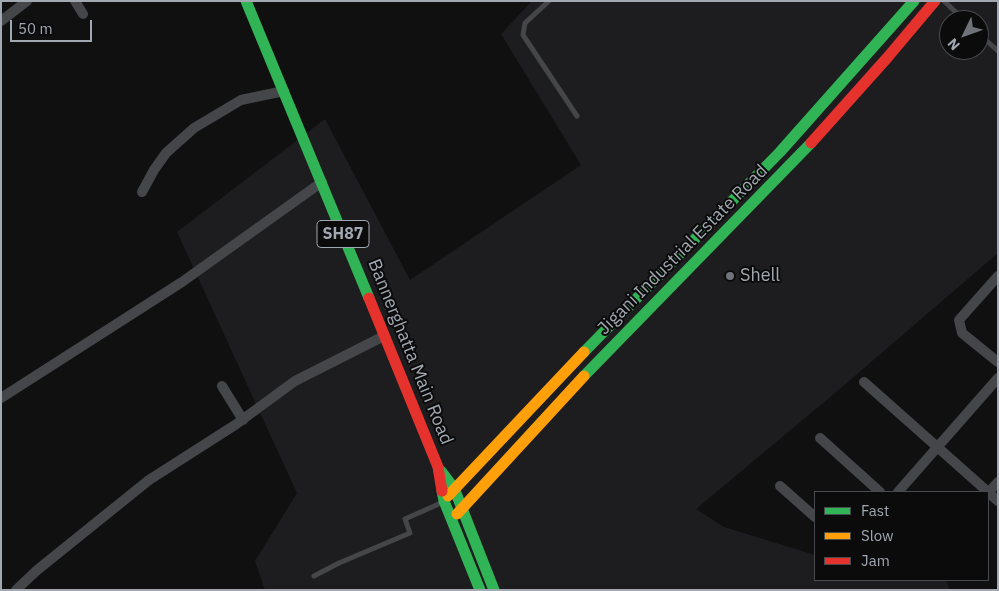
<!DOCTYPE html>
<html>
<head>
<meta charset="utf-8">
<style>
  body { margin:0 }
  #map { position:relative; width:999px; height:591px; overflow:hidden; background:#101011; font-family:"IBM Plex Sans",sans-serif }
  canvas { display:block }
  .frame { position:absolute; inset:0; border:2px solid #a2a8b1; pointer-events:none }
  .legend { position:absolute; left:814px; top:491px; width:175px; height:90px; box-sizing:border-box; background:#0b0b0c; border:1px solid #474a4e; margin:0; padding:6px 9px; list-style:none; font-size:15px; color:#a2a8b1 }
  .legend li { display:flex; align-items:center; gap:10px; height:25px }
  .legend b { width:25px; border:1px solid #474a4e }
  .north { position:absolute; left:939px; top:10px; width:50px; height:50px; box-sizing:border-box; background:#0b0b0c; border:1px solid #474a4e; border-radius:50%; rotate:228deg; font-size:14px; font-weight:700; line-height:20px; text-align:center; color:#a2a8b1 }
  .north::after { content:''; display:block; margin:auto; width:18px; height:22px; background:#6f7379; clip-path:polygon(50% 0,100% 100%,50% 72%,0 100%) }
  .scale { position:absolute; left:10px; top:20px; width:82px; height:22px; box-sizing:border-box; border:2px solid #a2a8b1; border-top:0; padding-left:6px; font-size:15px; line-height:18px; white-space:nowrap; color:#a2a8b1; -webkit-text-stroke:4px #0b0b0c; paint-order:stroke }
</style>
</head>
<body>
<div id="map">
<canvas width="999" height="591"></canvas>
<div class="frame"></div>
<ul class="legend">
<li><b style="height:6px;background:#30b455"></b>Fast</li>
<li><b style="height:6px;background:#ff9f0a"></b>Slow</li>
<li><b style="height:6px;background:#e5322d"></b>Jam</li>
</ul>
<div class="north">N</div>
<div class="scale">50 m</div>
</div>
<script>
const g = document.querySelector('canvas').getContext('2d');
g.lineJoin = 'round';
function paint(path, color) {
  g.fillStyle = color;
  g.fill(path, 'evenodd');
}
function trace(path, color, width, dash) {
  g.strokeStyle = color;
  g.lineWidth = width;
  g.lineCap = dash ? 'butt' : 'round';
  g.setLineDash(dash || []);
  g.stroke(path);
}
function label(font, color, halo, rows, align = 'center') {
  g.font = font + ' "IBM Plex Sans",sans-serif';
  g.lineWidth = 4;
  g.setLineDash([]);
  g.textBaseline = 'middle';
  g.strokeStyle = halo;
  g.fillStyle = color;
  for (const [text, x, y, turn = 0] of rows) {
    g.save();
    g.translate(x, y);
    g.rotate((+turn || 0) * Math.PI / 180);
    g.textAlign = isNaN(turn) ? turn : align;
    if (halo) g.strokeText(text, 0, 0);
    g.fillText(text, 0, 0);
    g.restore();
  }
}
paint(new Path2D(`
  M 532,1 L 998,1 L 998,253 L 835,393 L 696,509 L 724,527 L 815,555 L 815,580 L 946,580 L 950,590 L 265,590 L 255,561 L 297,493 L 177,232 L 325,119 L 410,280 L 581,165 L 501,34 ZM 949,20 L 979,20 L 979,50 L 949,50 Z`), '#1d1d1f');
trace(new Path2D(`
  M 549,1 L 525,23 L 523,35 L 577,116
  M 944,1 L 964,20
  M 979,34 L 998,51
  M 314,576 L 339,563 L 410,533 L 405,519 L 441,503`), '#454649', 5);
trace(new Path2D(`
  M 75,1 L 83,14
  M 1,21 L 27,1
  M 142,192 L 154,170 L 166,153 L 194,128 L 241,100 L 284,91
  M 998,276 L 959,320 L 962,333 L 998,362
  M 864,382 L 988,492
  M 222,386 L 243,420
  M 1,398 L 182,282 L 322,182
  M 820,438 L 880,492
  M 780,486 L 815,517
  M 898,492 L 998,378
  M 988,492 L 998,501
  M 988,493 L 998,482
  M 16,590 L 36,571 L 149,480 L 235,425 L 295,381 L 384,336`), '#454649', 10);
trace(new Path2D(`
  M 246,1 L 369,298
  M 584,352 L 780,152 L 914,1
  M 584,376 L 811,143
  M 441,471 L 454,488 L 494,590
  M 442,491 L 444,501 L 480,590`), '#30b455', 11);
trace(new Path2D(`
  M 448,496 L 584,352
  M 457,514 L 584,376`), '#ff9f0a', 11);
trace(new Path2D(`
  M 811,143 L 887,58 L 935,1
  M 369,298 L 438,467 L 442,491`), '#e5322d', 11);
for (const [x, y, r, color] of [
  [730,276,5,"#6f7379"]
]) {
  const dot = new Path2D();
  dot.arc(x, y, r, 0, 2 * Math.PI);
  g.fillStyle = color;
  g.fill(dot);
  trace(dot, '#0b0b0c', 2);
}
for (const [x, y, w] of [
  [343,234,52]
]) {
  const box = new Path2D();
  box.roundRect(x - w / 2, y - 13.5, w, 27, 4);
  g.fillStyle = '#0b0b0c';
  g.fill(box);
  trace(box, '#a2a8b1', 1);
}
label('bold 16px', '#a2a8b1', null, [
  ["SH87",343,234]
]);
label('18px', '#a2a8b1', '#0b0b0c', [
  ["Jigani Industrial Estate Road",683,250,-45],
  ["Bannerghatta Main Road",410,352,68]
]);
label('18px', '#a2a8b1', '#0b0b0c', [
  ["Shell",740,276]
], 'left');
</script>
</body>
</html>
